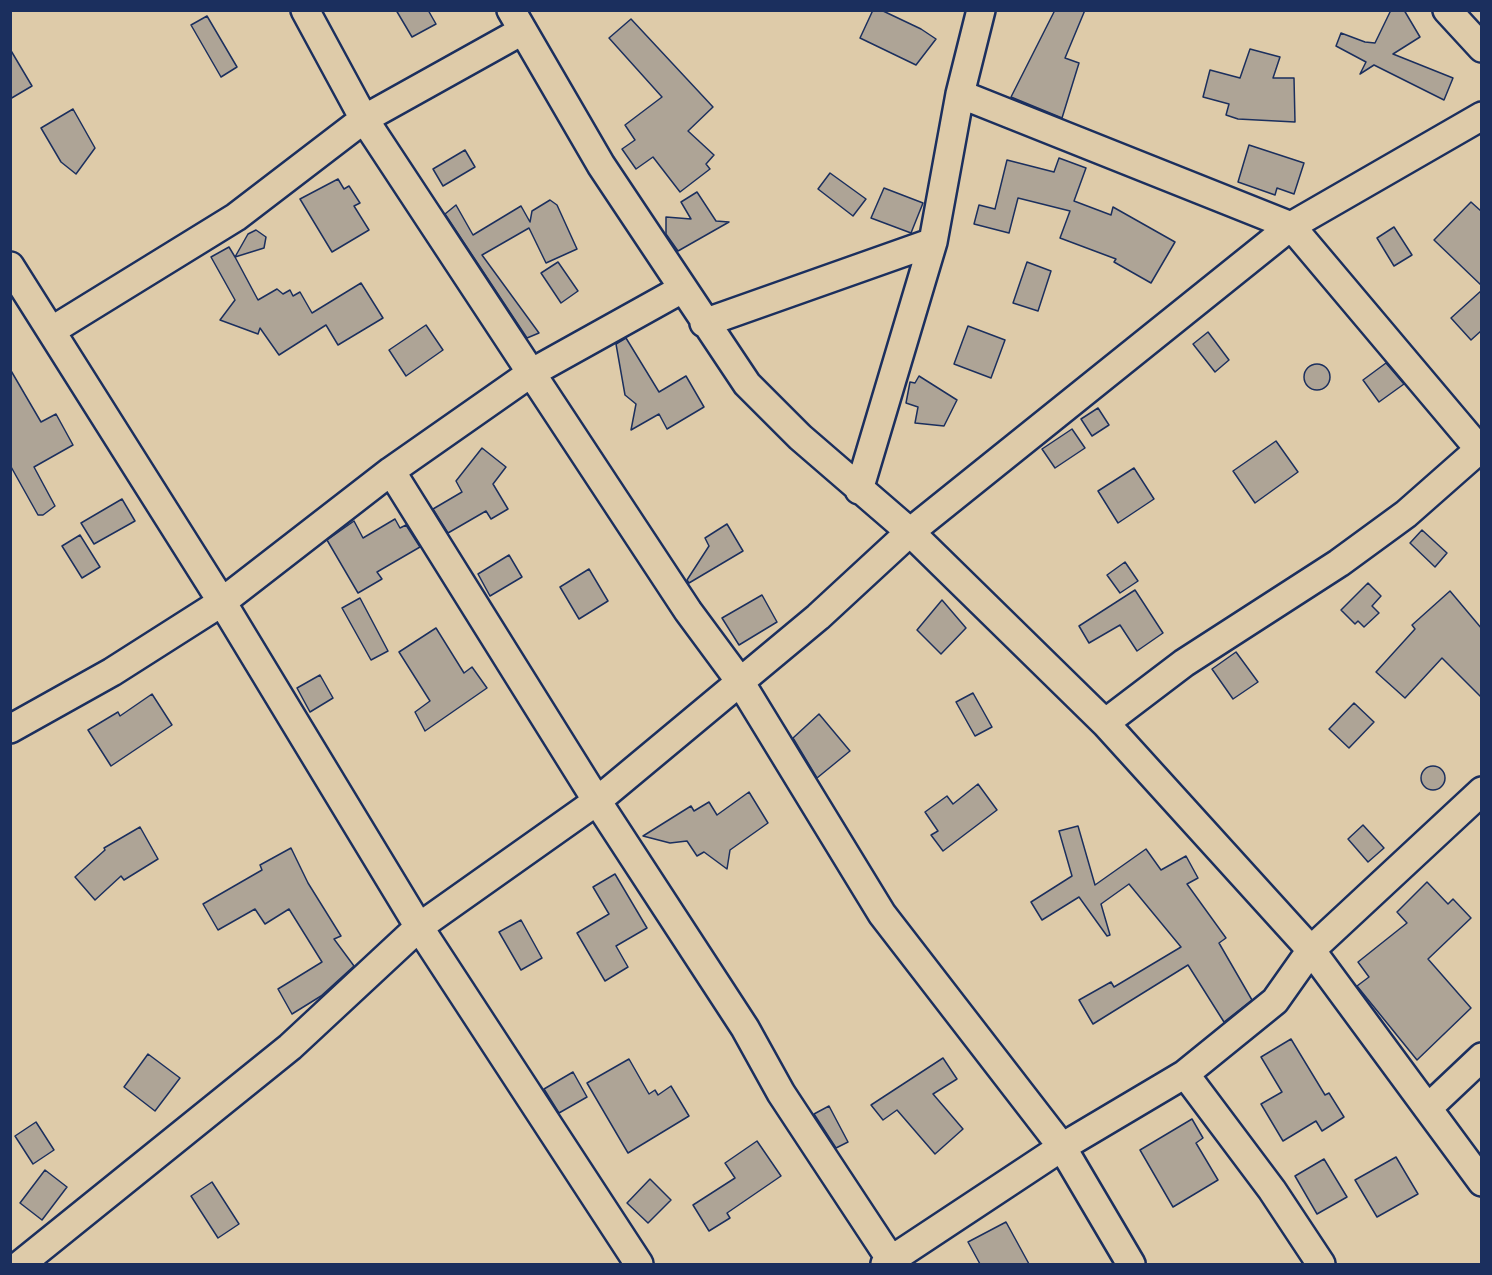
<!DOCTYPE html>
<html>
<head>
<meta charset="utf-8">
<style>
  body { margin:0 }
  #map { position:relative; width:1492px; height:1275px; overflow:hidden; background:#decba9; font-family:"Indie Flower",sans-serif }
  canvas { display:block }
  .frame { position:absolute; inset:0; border:12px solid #1b2f5e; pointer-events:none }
</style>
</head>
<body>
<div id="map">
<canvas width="1492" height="1275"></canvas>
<div class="frame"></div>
</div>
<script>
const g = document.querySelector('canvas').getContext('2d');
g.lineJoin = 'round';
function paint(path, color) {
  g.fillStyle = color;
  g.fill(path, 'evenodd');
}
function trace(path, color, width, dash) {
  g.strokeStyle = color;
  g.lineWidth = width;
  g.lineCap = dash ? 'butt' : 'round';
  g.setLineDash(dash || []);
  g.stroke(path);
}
const building = new Path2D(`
  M 396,10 L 428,10 L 436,24 L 412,37 Z
  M 873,10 L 881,10 L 921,29 L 936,39 L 916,65 L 860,38 Z
  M 1055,10 L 1085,10 L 1065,58 L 1079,63 L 1062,118 L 1011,97 Z
  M 1391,10 L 1404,10 L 1420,37 L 1393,54 L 1453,78 L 1444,100 L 1374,65 L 1360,74 L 1366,62 L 1336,46 L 1341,33 L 1365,42 L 1375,43 Z
  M 207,16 L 237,67 L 221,77 L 191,25 Z
  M 631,19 L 713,107 L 688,131 L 714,155 L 706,164 L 710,169 L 680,192 L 653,157 L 636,169 L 622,149 L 635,140 L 625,125 L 662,97 L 609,38 Z
  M 10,49 L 32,86 L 10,99 Z
  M 1250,49 L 1280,57 L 1273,78 L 1294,78 L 1295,122 L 1238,119 L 1226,115 L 1229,104 L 1203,97 L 1210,70 L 1240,78 Z
  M 73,109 L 95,148 L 76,174 L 61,162 L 41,128 Z
  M 1249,145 L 1304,163 L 1294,194 L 1277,188 L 1275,195 L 1238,182 Z
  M 465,150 L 475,167 L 443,186 L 433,169 Z
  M 1059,158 L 1086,168 L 1074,201 L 1111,215 L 1113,207 L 1175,242 L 1151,283 L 1114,262 L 1116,259 L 1060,238 L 1070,211 L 1018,198 L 1009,233 L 974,224 L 979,205 L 995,209 L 1007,160 L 1054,172 Z
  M 830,173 L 866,199 L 853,216 L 818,189 Z
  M 338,179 L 344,189 L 349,186 L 360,203 L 354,206 L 369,230 L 332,252 L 300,199 Z
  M 884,188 L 923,203 L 911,233 L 871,218 Z
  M 697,192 L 716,221 L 729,222 L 678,251 L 666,234 L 666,217 L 691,219 L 681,202 Z
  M 550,200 L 557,205 L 577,249 L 546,263 L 529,228 L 482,255 L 539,333 L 527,338 L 445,214 L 456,205 L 473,235 L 521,206 L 530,222 L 532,211 Z
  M 1471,202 L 1482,212 L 1482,286 L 1434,240 Z
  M 1394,227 L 1412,255 L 1394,266 L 1377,238 Z
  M 256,230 L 266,237 L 264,248 L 235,257 L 258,300 L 277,289 L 283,294 L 290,290 L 293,296 L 300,292 L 312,313 L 361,283 L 383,318 L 338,345 L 326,325 L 279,355 L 260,328 L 258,334 L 220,320 L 235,300 L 211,257 L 229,247 L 235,257 L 248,234 Z
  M 558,262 L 578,291 L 561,303 L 541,273 Z
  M 1027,262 L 1051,271 L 1038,311 L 1013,303 Z
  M 1482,290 L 1482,330 L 1471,340 L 1451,318 Z
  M 426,325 L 443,350 L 406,376 L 389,350 Z
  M 968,326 L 1005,340 L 991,378 L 954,364 Z
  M 1208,332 L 1229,360 L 1215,372 L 1193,344 Z
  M 626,338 L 659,392 L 686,376 L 704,407 L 667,429 L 659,414 L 631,430 L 636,404 L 625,395 L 616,344 Z
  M 1386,363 L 1404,384 L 1379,402 L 1363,380 Z
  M1304 377a13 13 0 1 1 26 0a13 13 0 1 1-26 0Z
  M 10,369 L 41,422 L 56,414 L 73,445 L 34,467 L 55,506 L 43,515 L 38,515 L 10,465 Z
  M 919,376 L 957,400 L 944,426 L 915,423 L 918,407 L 906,403 L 910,382 L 915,383 Z
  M 1098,408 L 1109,425 L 1092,436 L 1081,419 Z
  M 1072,429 L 1085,448 L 1055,468 L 1042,449 Z
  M 1276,441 L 1298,472 L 1255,503 L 1233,471 Z
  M 482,448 L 506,467 L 493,484 L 508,509 L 491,519 L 486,511 L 448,533 L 433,509 L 462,492 L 456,481 Z
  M 1134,468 L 1154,499 L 1118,523 L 1098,491 Z
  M 122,499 L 135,521 L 94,544 L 81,523 Z
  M 395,519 L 400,528 L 406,525 L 420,547 L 377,572 L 382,579 L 358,593 L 327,540 L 354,521 L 363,538 Z
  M 727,524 L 743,551 L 689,583 L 687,580 L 709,546 L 705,538 Z
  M 1422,530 L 1447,553 L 1435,567 L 1410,543 Z
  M 80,535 L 100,567 L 82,578 L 62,546 Z
  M 509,555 L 522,577 L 490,596 L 478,574 Z
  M 1125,562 L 1138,581 L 1120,593 L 1107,575 Z
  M 589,569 L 608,601 L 579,619 L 560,587 Z
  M 1368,583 L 1381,596 L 1372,606 L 1379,613 L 1364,627 L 1358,621 L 1355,624 L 1341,610 Z
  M 1135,590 L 1163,633 L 1137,651 L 1120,625 L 1089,643 L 1079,626 Z
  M 1450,591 L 1482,629 L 1482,698 L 1442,658 L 1405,698 L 1376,672 L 1415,629 L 1412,625 Z
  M 762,595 L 777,622 L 739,645 L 722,618 Z
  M 360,598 L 388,651 L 371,660 L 342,608 Z
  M 942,600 L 966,628 L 941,654 L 917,630 Z
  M 436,628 L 464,673 L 472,667 L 487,688 L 425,731 L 415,712 L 430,701 L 399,652 Z
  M 1236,652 L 1258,682 L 1233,699 L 1212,669 Z
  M 320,675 L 333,698 L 310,712 L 297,688 Z
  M 973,693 L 992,727 L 975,736 L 956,702 Z
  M 152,694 L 172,725 L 111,766 L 88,730 L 118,712 L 120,716 Z
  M 1354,703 L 1374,722 L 1349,748 L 1329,729 Z
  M 819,714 L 850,751 L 817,778 L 793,738 Z
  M1421 778a12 12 0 1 1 24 0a12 12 0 1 1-24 0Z
  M 978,784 L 997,810 L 943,851 L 931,835 L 938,831 L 925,812 L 947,796 L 953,804 Z
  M 749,792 L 768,823 L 730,850 L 727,869 L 704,852 L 697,856 L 687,841 L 670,843 L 643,836 L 691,806 L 694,811 L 709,802 L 717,815 Z
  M 1363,825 L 1384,848 L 1368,862 L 1348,839 Z
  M 1078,826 L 1095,885 L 1146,849 L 1161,870 L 1186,856 L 1198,878 L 1187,884 L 1226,938 L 1219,943 L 1252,1000 L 1224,1022 L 1188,965 L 1093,1024 L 1079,1000 L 1111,982 L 1114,987 L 1181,947 L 1129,884 L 1101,904 L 1110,935 L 1107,936 L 1079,897 L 1042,920 L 1031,902 L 1072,876 L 1059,831 Z
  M 140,827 L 158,859 L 124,880 L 121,876 L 95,900 L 75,877 L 105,850 L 104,848 Z
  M 291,848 L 308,883 L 341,936 L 334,939 L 354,966 L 321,996 L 292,1014 L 278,989 L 322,962 L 289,909 L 265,924 L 255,909 L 218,930 L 203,904 L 262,870 L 260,865 Z
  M 615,874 L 647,928 L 616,946 L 628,967 L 605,981 L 577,933 L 609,914 L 593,887 Z
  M 1427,882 L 1448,904 L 1453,899 L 1471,918 L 1428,959 L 1471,1008 L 1417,1060 L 1357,986 L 1369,977 L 1358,962 L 1407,923 L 1397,912 Z
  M 521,920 L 542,958 L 521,970 L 499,932 Z
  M 1291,1039 L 1325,1095 L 1329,1093 L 1344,1117 L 1322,1131 L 1316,1121 L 1283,1141 L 1261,1104 L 1282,1092 L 1261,1057 Z
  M 148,1054 L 180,1078 L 155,1111 L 124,1087 Z
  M 943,1058 L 957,1079 L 933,1094 L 963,1129 L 935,1154 L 897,1110 L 883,1120 L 871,1105 Z
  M 629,1059 L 649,1094 L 655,1090 L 658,1095 L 671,1086 L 689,1116 L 628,1153 L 587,1083 Z
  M 573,1072 L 587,1097 L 559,1113 L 544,1089 Z
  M 829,1106 L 848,1142 L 836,1148 L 814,1114 Z
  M 1192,1119 L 1203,1138 L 1196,1143 L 1218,1180 L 1173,1207 L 1140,1150 Z
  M 36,1122 L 54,1150 L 33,1164 L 15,1136 Z
  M 757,1141 L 781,1176 L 727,1213 L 730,1218 L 709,1231 L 693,1205 L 735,1178 L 725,1163 Z
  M 1396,1157 L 1418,1194 L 1377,1217 L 1355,1180 Z
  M 1324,1159 L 1347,1197 L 1317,1214 L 1295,1176 Z
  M 45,1170 L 67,1187 L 42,1220 L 20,1203 Z
  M 650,1179 L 671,1200 L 648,1223 L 627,1203 Z
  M 212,1182 L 239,1224 L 218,1238 L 191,1196 Z
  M 1006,1222 L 1029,1264 L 980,1264 L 968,1242 Z`);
paint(building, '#aea496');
trace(building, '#1b2f5e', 1.5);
const street = new Path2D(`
  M 305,10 L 364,119 L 688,611 L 739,680 L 882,914 L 1062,1147 L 1131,1264
  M 511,10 L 601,165 L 747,384 L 800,437 L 910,532 L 1105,723 L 1311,950 L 1482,1182
  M 1447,10 L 1482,48
  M 960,94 L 1291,226 L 1479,449
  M 10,266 L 222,602 L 419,927 L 639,1264
  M 704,323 L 933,242
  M 51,331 L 236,217 L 364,119 L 522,31
  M 391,471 L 597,801 L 745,1028 L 781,1093 L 891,1260
  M 859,490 L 933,242 L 960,94 L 981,10
  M 1105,723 L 1184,663 L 1339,563 L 1406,514 L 1482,447
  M 10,729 L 112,672 L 222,602 L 391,471 L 531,373 L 682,289
  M 1185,1074 L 1272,1190 L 1321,1264
  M 1428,1108 L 1482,1057
  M 21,1264 L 290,1047 L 419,927 L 597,801 L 818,617 L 910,532 L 1291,226 L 1482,116
  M 885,1264 L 1062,1147 L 1185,1074 L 1275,1001 L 1311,950 L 1482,791`);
trace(street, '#1b2f5e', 32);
trace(street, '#decba9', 27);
</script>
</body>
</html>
